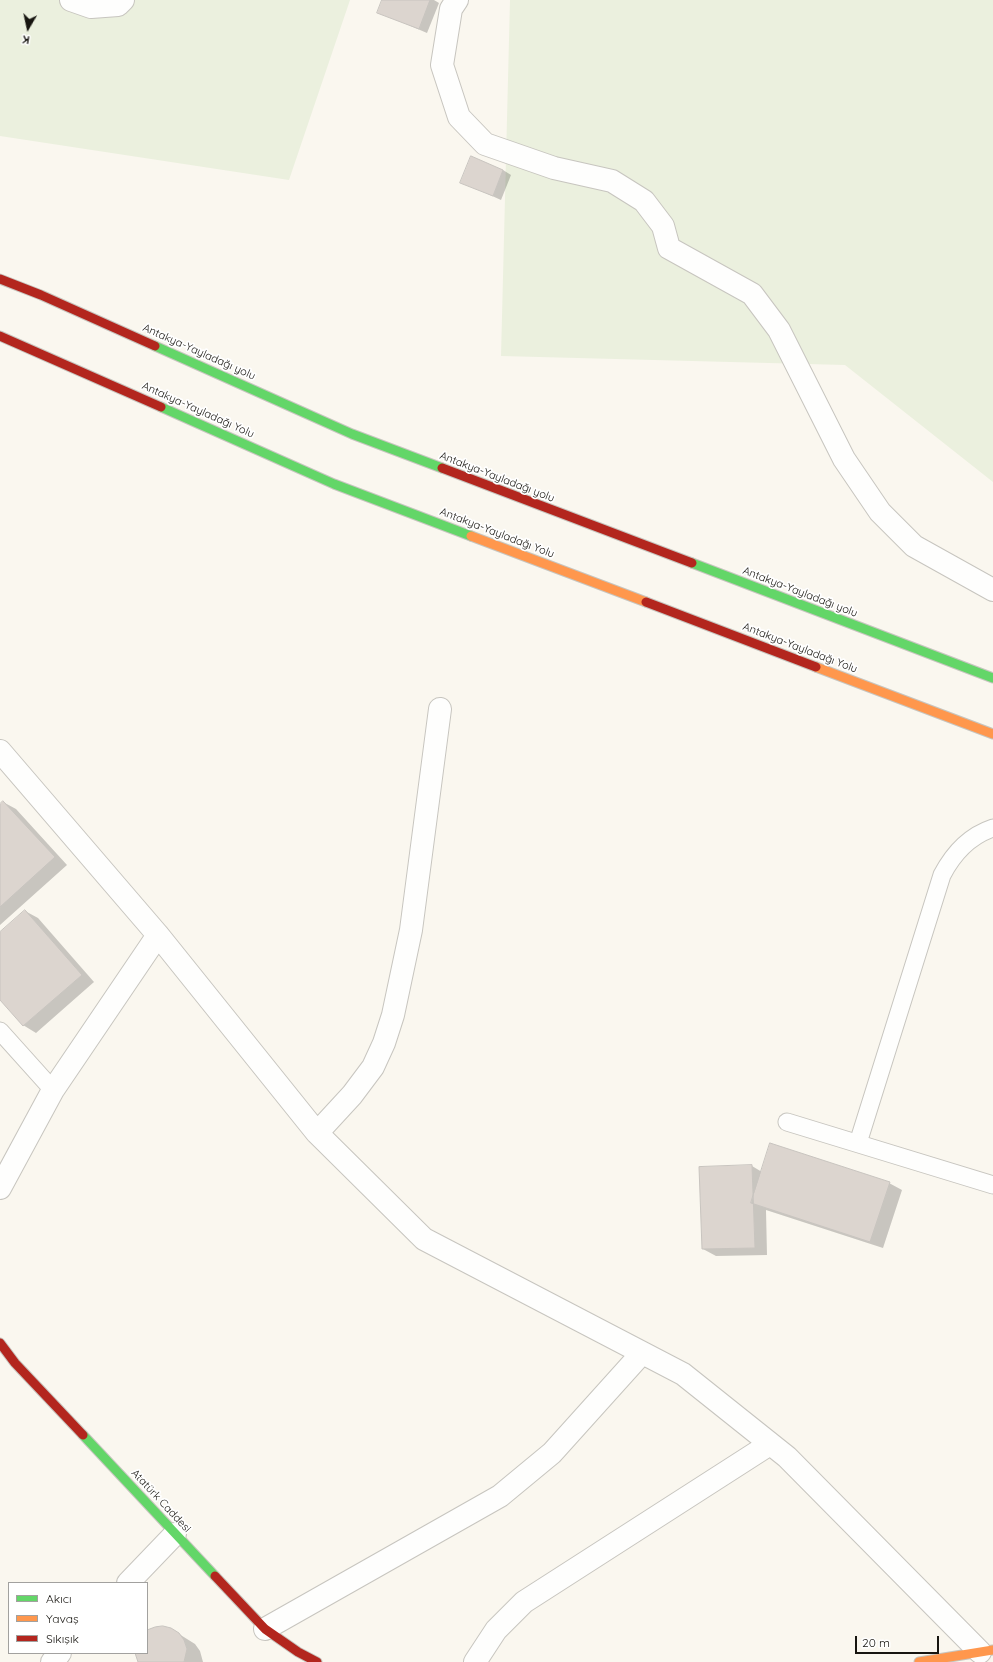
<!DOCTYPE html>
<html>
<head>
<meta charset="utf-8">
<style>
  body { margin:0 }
  #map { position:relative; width:993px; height:1662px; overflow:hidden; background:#faf7ef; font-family:Quicksand,sans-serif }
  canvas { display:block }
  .legend { position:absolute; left:8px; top:1582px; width:140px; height:72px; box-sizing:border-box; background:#fff; border:1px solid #a2a19f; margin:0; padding:5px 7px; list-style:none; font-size:12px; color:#171510 }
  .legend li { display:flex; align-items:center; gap:8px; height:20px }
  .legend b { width:20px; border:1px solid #a2a19f }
  .north { position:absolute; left:8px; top:8px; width:40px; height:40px; -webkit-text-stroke:3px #fff; paint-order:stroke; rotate:189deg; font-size:11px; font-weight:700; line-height:16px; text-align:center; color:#171510 }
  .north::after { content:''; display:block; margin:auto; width:14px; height:18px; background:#171510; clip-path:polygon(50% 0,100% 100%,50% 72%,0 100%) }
  .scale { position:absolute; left:855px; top:1636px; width:84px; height:18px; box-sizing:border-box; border:2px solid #171510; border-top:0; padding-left:5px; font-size:12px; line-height:14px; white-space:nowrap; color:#171510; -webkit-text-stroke:3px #fff; paint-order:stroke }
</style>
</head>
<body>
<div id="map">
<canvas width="993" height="1662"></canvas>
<ul class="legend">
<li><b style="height:5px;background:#63d668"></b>Akıcı</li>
<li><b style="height:5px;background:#ff974d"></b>Yavaş</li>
<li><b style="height:5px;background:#b3261e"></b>Sıkışık</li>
</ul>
<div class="north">K</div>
<div class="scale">20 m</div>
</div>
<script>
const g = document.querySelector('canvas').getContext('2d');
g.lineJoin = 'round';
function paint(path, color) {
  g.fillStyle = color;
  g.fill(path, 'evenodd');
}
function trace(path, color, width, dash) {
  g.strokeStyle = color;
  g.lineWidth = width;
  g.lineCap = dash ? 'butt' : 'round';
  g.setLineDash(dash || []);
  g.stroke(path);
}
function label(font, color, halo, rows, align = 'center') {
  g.font = font + ' Quicksand,sans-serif';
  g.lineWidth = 3.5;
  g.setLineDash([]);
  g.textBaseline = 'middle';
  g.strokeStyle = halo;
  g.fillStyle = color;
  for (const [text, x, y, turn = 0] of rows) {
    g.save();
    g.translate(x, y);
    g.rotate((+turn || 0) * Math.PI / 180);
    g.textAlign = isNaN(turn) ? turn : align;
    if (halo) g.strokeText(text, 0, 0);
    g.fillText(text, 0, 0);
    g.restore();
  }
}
paint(new Path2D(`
  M 0,0 L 350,0 L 289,180 L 0,136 Z
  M 510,0 L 993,0 L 993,482 L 845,365 L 501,356 Z`), '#ebf0de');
paint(new Path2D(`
  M 383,0 L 434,0 L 439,3 L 427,33 L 378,12 Z
  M 503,170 L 511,175 L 501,200 L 461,182 Z
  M 3,802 L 16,809 L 67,865 L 0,925 L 0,805 Z
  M 25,911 L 38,918 L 94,982 L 36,1033 L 23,1025 L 0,999 L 0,933 Z
  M 752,1166 L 762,1172 L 889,1183 L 902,1190 L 883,1248 L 766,1210 L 767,1255 L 716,1256 L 703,1249 L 700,1167 Z
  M 171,1629 L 195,1644 L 200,1651 L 203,1662 L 139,1662 L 136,1653 L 147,1653 L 147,1631 Z`), '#0003');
const building = new Path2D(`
  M 382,0 L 430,0 L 419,29 L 377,13 Z
  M 471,156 L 503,170 L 493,196 L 460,183 Z
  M 3,801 L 55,857 L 0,907 L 0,804 Z
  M 25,910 L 82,975 L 23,1026 L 0,1000 L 0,932 Z
  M 770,1143 L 890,1182 L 870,1242 L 751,1203 Z
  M 752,1165 L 755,1248 L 702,1249 L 699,1167 Z
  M 163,1626 L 171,1628 L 179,1633 L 184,1640 L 187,1649 L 184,1662 L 138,1662 L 135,1653 L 147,1653 L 147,1630 L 155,1627 Z`);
paint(building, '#dcd5cf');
trace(building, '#c8c4bf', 1);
const lane = new Path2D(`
  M 0,1031 L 53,1090
  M 787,1122 L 993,1185
  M 858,1143 L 942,875 C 953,854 969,836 993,828`);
const street = new Path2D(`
  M 71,0 L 91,7 L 118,5 L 123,0
  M 457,0 L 451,9 L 442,65 L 459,117 L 485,144 L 554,168 L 612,181 L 644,201 L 663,226 L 669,248 L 752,294 L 779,330 L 844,459 L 880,512 L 914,546 L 993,590
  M 0,751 L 158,935 L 317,1133 L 424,1239 L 683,1374 L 787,1457 L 980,1652
  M 317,1133 L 352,1095 L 373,1067 L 384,1043 L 393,1015 L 411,930 L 440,709
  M 0,1188 L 53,1090 L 158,935
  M 128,1583 L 175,1534
  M 265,1629 L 500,1496 L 552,1453 L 642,1353
  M 52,1662 L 60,1653
  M 475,1662 L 496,1630 L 524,1602 L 770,1444`);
const fast = new Path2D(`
  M 155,346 L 352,434 L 442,468
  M 161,407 L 334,484 L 471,536
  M 692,563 L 993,678
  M 83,1435 L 215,1576`);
const slow = new Path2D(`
  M 471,536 L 646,602
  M 816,667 L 993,734
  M 919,1662 L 993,1650`);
const jam = new Path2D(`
  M 0,279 L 41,295 L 155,346
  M 0,336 L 161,407
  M 442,468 L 692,563
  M 646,602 L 816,667
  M 0,1343 L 15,1363 L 83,1435
  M 215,1576 L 265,1629 L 298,1652 L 317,1662`);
trace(lane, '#c7c5bf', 19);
trace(street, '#c7c5bf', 24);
trace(fast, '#c7c5bf', 11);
trace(slow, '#c7c5bf', 11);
trace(jam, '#c7c5bf', 11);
trace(lane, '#fefefd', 17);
trace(street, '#fefefd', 22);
trace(fast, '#63d668', 9);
trace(slow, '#ff974d', 9);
trace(jam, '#b3261e', 9);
label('11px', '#171510', '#fff', [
  ["Antakya-Yayladağı yolu",199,352,24],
  ["Antakya-Yayladağı Yolu",198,410,24],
  ["Antakya-Yayladağı yolu",497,477,21],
  ["Antakya-Yayladağı Yolu",497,533,21],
  ["Antakya-Yayladağı yolu",800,592,21],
  ["Antakya-Yayladağı Yolu",800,648,21],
  ["Atatürk Caddesi",161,1501,47]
]);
</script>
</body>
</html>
